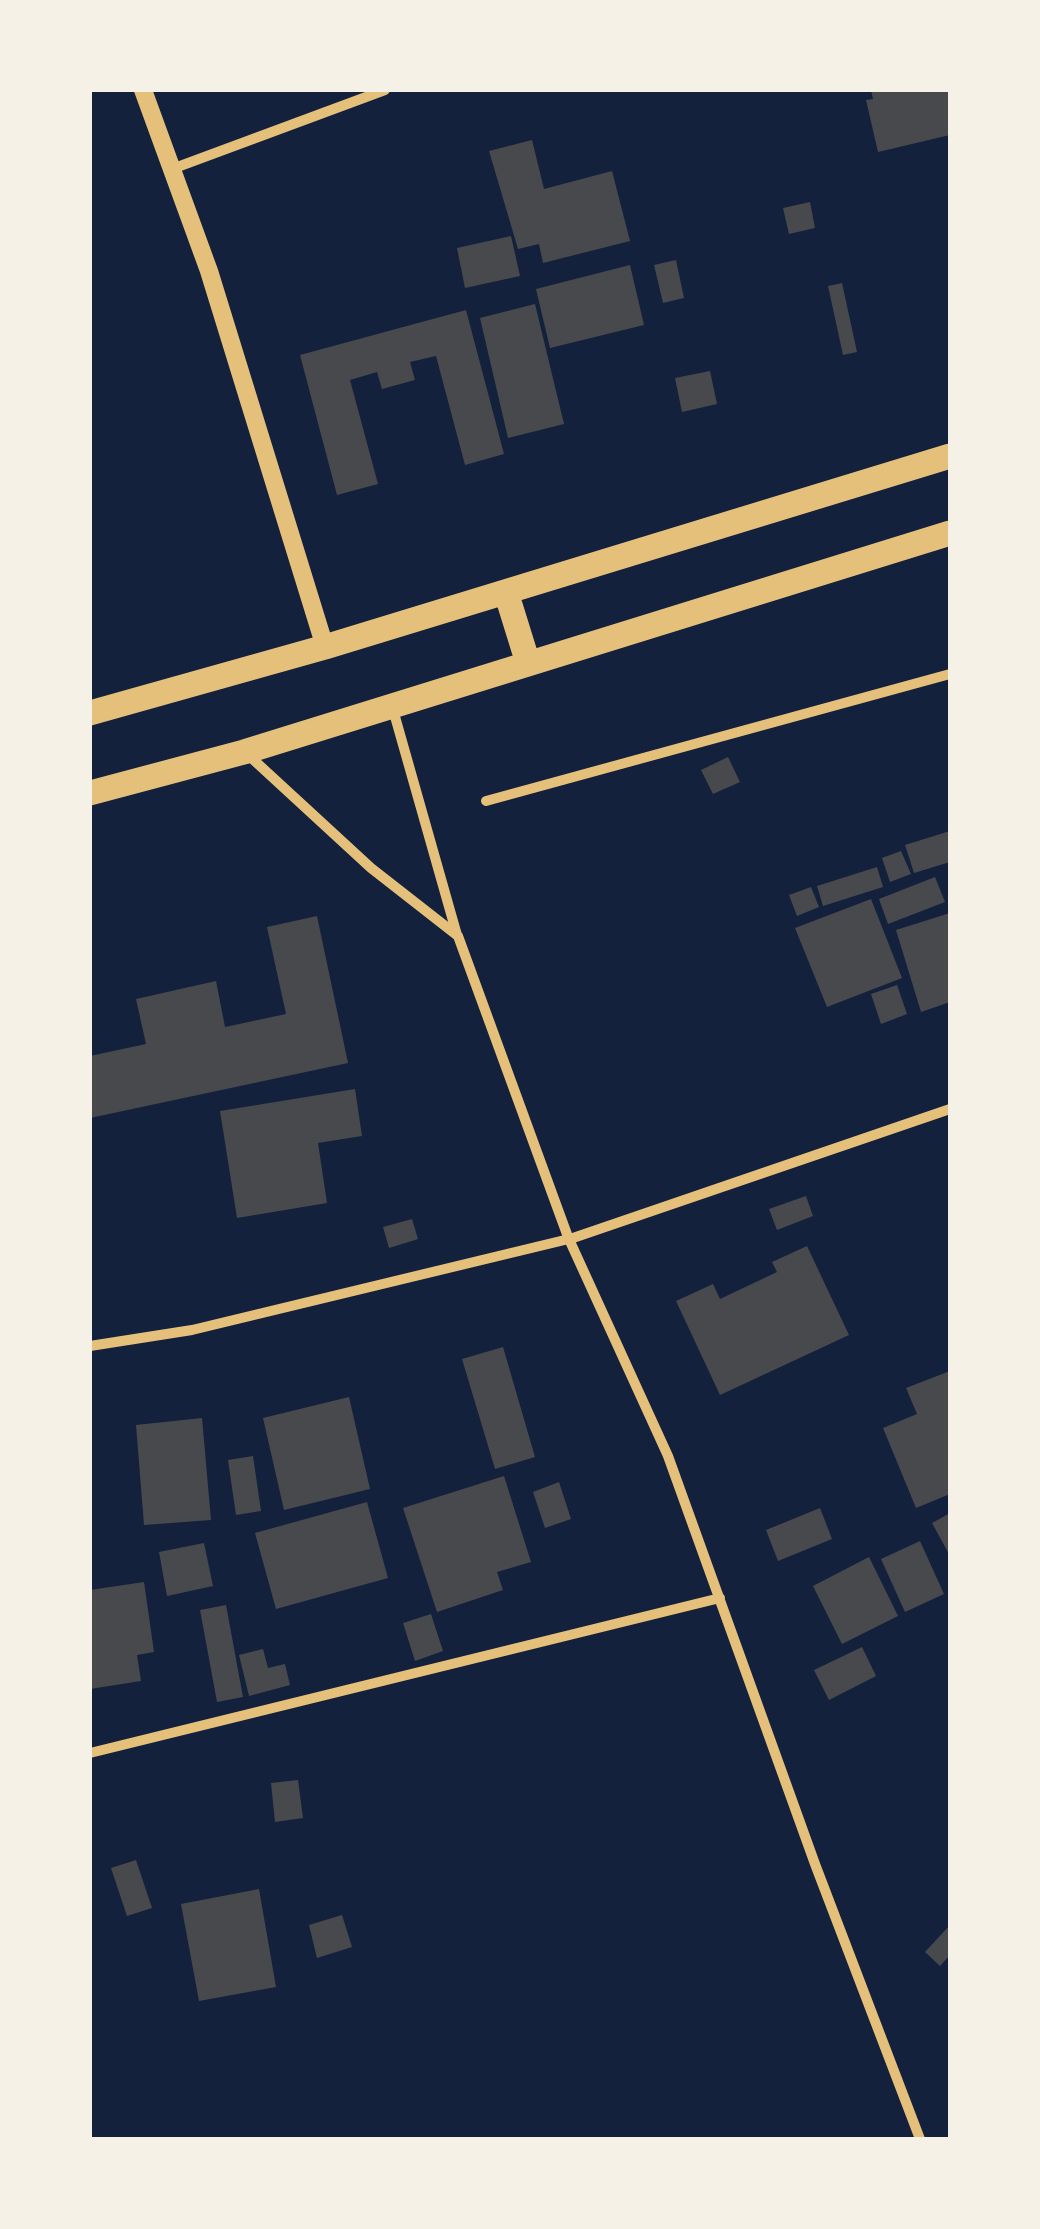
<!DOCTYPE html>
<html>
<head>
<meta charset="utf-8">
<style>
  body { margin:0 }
  #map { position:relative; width:1040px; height:2229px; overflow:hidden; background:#14213d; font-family:"Noto Serif",serif }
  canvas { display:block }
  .frame { position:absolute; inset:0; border:92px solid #f6f1e7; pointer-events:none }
</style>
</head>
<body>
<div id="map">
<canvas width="1040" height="2229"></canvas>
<div class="frame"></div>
</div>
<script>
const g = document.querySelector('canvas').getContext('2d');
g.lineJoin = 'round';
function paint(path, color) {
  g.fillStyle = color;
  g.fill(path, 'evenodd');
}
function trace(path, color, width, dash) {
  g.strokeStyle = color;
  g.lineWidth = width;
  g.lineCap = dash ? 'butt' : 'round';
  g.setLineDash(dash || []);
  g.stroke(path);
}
paint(new Path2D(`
  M 871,90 L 950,90 L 950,135 L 878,152 L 866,100 L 873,99 Z
  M 532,140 L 544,189 L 612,171 L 630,241 L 543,263 L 539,244 L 518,249 L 489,151 Z
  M 810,202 L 815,228 L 789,234 L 783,208 Z
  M 511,236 L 520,276 L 465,288 L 457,248 Z
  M 676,260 L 684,298 L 663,303 L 654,265 Z
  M 630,265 L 644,325 L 550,348 L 536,289 Z
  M 842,283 L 857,352 L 843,355 L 828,286 Z
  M 535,304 L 564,424 L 508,438 L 480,318 Z
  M 466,310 L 504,454 L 465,465 L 436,356 L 410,362 L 415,380 L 382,389 L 377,372 L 350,380 L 378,484 L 337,495 L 300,355 Z
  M 710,371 L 717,404 L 682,412 L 675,378 Z
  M 728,757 L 740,782 L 713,794 L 701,770 Z
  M 950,831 L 950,862 L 914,873 L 905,845 Z
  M 901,851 L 911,874 L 890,882 L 882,858 Z
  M 877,867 L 883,887 L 823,906 L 817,886 Z
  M 935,877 L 945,902 L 888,924 L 879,899 Z
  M 811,887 L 819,907 L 797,916 L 789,895 Z
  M 871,899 L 902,978 L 827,1007 L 795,928 Z
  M 950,913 L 950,1002 L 921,1012 L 896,930 Z
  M 317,916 L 348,1063 L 90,1118 L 90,1056 L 146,1044 L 136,999 L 216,981 L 225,1027 L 286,1014 L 267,927 Z
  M 897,985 L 907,1014 L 881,1024 L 871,994 Z
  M 355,1089 L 362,1136 L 318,1143 L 327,1203 L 237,1218 L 220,1111 Z
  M 806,1196 L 813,1216 L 777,1230 L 769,1209 Z
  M 412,1219 L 418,1239 L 389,1248 L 383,1227 Z
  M 807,1246 L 849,1335 L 720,1395 L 676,1301 L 713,1284 L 720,1299 L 777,1272 L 772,1262 Z
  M 503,1347 L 535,1457 L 495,1469 L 462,1359 Z
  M 950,1371 L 950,1494 L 916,1508 L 883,1428 L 917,1414 L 906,1388 Z
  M 349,1397 L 370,1489 L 284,1510 L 263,1418 Z
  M 202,1418 L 211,1520 L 144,1525 L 136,1425 Z
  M 253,1456 L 261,1511 L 236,1515 L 228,1460 Z
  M 504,1476 L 531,1562 L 497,1572 L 503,1590 L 437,1612 L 403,1508 Z
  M 559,1482 L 571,1519 L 545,1528 L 533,1492 Z
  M 367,1502 L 388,1578 L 276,1609 L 255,1533 Z
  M 820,1508 L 832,1539 L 778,1561 L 766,1530 Z
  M 950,1513 L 950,1556 L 932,1523 Z
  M 920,1541 L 944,1594 L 905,1612 L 881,1559 Z
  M 204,1543 L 213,1586 L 167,1596 L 159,1552 Z
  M 869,1557 L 898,1616 L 842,1644 L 813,1586 Z
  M 144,1582 L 154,1652 L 137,1655 L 141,1681 L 90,1689 L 90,1590 Z
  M 226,1605 L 243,1697 L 217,1702 L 200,1610 Z
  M 431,1614 L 443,1651 L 415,1661 L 403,1623 Z
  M 862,1647 L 876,1676 L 829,1700 L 814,1670 Z
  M 263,1649 L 268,1668 L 285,1664 L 290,1685 L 249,1696 L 239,1655 Z
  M 298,1780 L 303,1818 L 275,1822 L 271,1783 Z
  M 136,1860 L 152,1908 L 127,1916 L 111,1868 Z
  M 259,1889 L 276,1987 L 199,2001 L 181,1904 Z
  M 342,1915 L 352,1947 L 317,1958 L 309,1925 Z
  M 950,1925 L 950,1955 L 940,1966 L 925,1952 Z`), '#48494c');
trace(new Path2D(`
  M 172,169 L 385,90
  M 392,706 L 457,935
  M 245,752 L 371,868 L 458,936 L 568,1237 L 668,1456 L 815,1864 L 920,2139
  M 486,801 L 950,674
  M 90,1346 L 192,1330 L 573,1238 L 950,1109
  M 90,1753 L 720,1598`), '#e5c07b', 10);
trace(new Path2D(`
  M 143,90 L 209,271 L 325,647`), '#e5c07b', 18);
trace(new Path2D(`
  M 506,592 L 528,663
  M 90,713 L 325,647 L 950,456
  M 90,793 L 244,752 L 950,533`), '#e5c07b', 25);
</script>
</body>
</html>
